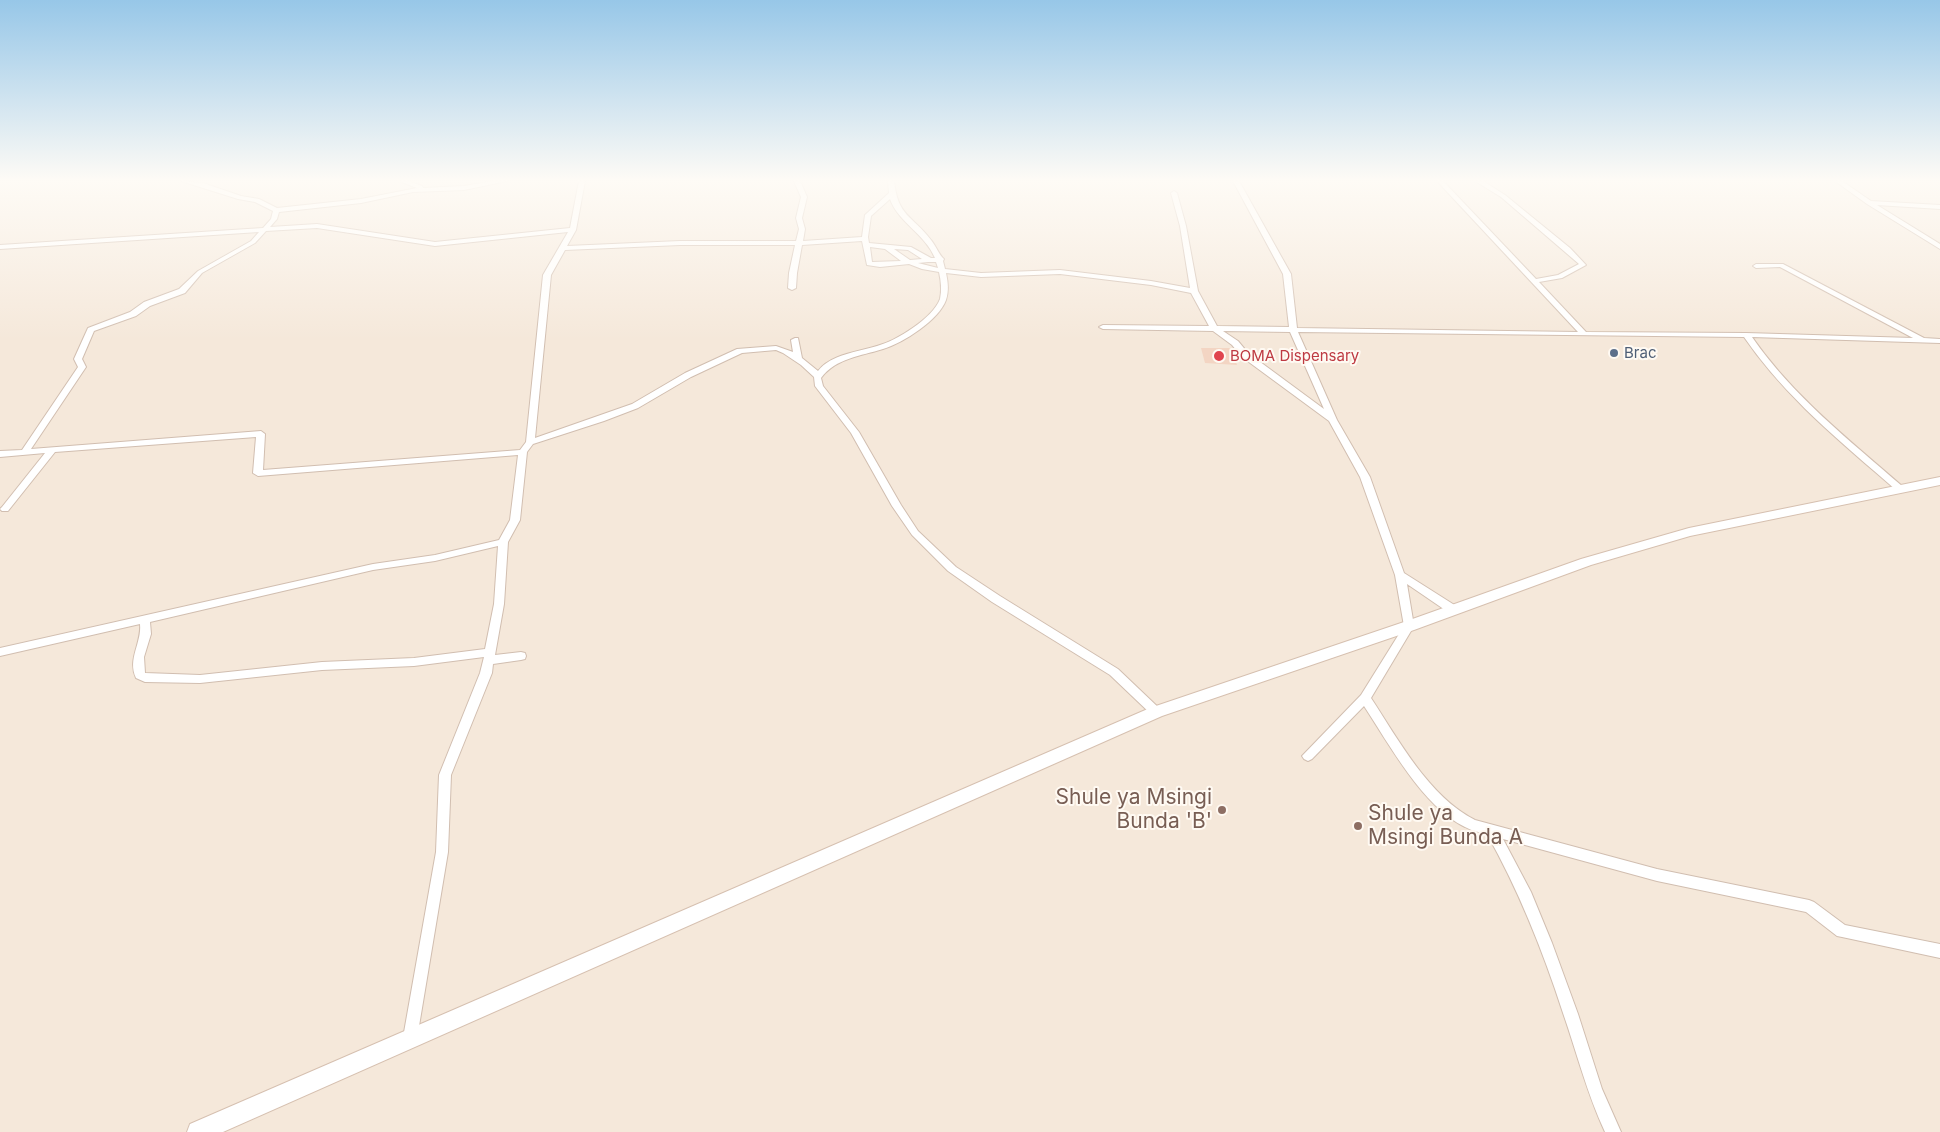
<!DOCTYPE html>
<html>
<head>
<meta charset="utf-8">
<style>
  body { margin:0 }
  canvas { display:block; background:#fdf6ec }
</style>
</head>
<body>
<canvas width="1940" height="1132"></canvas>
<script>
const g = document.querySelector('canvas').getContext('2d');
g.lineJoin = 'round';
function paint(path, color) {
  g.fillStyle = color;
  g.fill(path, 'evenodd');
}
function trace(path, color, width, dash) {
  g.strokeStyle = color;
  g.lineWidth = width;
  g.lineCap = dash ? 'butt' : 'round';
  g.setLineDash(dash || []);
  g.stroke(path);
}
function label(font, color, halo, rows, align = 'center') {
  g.font = font + ' Inter,sans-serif';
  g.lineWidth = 4;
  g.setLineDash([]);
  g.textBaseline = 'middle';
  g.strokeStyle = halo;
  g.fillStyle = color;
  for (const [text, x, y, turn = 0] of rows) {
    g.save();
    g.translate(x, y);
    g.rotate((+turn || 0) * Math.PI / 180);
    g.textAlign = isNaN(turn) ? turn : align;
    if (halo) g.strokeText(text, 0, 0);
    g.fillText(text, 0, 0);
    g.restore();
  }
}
paint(new Path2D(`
  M 0,181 L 1940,181 L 1940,1132 L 0,1132 Z`), '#f5e8da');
paint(new Path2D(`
  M 1201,348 L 1231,348 L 1237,365 L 1205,363 Z`), '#f3d5c3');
const street = new Path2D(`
  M 181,181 L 203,183 L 241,196 L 259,199 L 277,208 L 361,199 L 417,188 L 399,181 L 408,181 L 422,186 L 423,188 L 464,186 L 493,181 L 507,181 L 464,190 L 413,192 L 361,203 L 279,212 L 277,219 L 270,227 L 317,224 L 435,242 L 570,228 L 579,181 L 585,181 L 576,230 L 567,246 L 680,241 L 796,241 L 799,229 L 796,218 L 801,197 L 794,181 L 800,181 L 807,197 L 802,218 L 805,229 L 803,241 L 862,237 L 865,215 L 889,193 L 888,181 L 894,181 C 898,217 912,215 931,240 C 936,246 939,255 944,259 L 943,261 L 945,269 L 981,273 L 1060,270 L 1151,281 L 1190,288 L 1180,226 L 1171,193 L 1174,191 L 1177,193 L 1186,226 L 1198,291 L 1217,326 L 1289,327 L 1283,274 L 1233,181 L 1239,181 L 1291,274 L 1297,328 L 1578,332 L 1437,181 L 1443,181 L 1536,279 L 1558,275 L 1579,264 L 1501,197 L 1475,181 L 1483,181 L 1505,195 L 1570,248 L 1586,265 L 1562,278 L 1539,282 L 1586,332 L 1746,333 L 1913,338 L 1780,267 L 1756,268 L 1753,266 L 1756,264 L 1783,264 L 1924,338 L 1940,339 L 1940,343 L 1752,337 C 1793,396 1849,440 1902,486 L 1904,488 L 1902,490 L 1896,490 C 1841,442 1785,397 1744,337 L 1298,332 L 1337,420 L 1370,477 L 1404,573 L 1456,606 L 1457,609 L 1456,612 L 1448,612 L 1407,584 L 1414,626 L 1371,698 C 1398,739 1429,797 1475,820 L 1657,869 L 1809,900 L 1814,902 L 1845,925 L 1940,944 L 1940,958 L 1842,937 L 1837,936 L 1806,912 L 1657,881 L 1503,839 L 1531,892 L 1552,943 L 1578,1014 L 1602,1089 L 1621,1132 L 1605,1132 C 1587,1094 1577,1053 1563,1013 C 1543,951 1519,891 1487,834 C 1479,832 1472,831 1465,827 C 1423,807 1389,744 1364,706 L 1312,759 L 1308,761 L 1304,759 L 1302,756 L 1361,695 L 1404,626 L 1395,575 L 1360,477 L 1329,421 L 1242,357 L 1232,345 L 1213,331 L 1103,329 L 1099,327 L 1103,325 L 1209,326 L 1191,293 L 1151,285 L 1060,274 L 981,277 L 946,273 C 948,282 949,291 946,300 C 939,320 903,343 883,349 C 861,356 836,358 821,378 L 823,386 L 859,432 L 901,505 L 918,531 L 956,567 L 1000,596 L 1118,669 L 1160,709 L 1162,712 L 1160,715 L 1156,717 L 1152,715 L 1110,675 L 992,602 L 948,571 L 912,535 L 892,506 L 851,433 L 815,386 L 814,377 L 801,365 L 783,353 L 776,350 L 742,353 L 691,377 L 638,408 L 604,421 L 533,444 L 527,452 L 520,520 L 508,542 L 504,604 L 495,655 L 521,652 L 525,653 L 526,656 L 525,659 L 521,660 L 493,664 L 492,673 L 451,775 L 448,852 L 417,1038 L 415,1043 L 410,1045 L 405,1043 L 403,1038 L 436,852 L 439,775 L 480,673 L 484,657 L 414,666 L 322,670 L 200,683 L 145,682 L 136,678 C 127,659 142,643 140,624 L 0,656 L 0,648 L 373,564 L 435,555 L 499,540 L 510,520 L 518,455 L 258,476 L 253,473 L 256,437 L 55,452 L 8,511 L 2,511 L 0,509 L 2,507 L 45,453 L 0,457 L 0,451 L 22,450 L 78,367 L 74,359 L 88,328 L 130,312 L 144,302 L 179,289 L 198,271 L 251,241 L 259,232 L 0,249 L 0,245 L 263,228 L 271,219 L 273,211 L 255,202 L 238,199 ZM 890,199 C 898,222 925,234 935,258 L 931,258 L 911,247 L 869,243 L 868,237 L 871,216 ZM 317,228 L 435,246 L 568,232 L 543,275 L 526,442 L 520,450 L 263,470 L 265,434 L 261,431 L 31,449 L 86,367 L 82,359 L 94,331 L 136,316 L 150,306 L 185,293 L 202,273 L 255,243 L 266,231 ZM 862,241 L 867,265 L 880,267 L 909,264 L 922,269 L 939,272 C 941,281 942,290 940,299 C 933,318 896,341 877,346 C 858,352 831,354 818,371 L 802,358 L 798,338 L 795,338 L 791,340 L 793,352 L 776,346 L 737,349 L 685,373 L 632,404 L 535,438 L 551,275 L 565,250 L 680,245 L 795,245 L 789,273 L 788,288 L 792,290 L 796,288 L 797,273 L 802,245 ZM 870,247 L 885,249 L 901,261 L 872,262 ZM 894,249 L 908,250 L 922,259 L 910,260 ZM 928,262 L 936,262 L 938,268 L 918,263 ZM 1223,331 L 1290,332 L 1324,409 L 1248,353 L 1238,341 ZM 498,546 L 494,604 L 485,649 L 414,658 L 322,662 L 200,675 L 145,673 L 144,657 L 151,634 L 150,622 L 373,570 L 435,561 Z
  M 1835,181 L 1842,181 L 1871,201 L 1940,205 L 1940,209 L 1877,205 L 1940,244 L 1940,249 L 1867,204 Z`);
const secondary = new Path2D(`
  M 1940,477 L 1940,485 L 1690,536 L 1591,565 L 1414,630 L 1162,716 L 223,1132 L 187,1132 L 190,1124 L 1150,708 L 1404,622 L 1581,559 L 1689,528 Z`);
trace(street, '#d1beb0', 2);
trace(secondary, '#d6c0b0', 2);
paint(street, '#fff');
paint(secondary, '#fff');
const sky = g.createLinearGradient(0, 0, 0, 340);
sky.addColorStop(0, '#97c7e8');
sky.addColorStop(0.53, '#fefbf6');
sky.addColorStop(1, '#fefbf600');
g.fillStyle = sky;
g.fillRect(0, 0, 1940, 340);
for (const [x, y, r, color] of [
  [1614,353,5,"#5c6f8a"],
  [1219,356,6,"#e0444e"],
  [1222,810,5,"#8d6e63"],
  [1358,826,5,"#8d6e63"]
]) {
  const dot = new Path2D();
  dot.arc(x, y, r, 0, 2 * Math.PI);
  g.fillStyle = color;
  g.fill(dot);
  trace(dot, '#fffaf3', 2);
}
label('15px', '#4e5e75', '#fffaf3', [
  ["Brac",1624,353]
], 'left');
label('15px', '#be3a42', '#fffaf3', [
  ["BOMA Dispensary",1230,356]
], 'left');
label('21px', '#785e54', '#fffaf3', [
  ["Shule ya Msingi",1212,798],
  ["Bunda 'B'",1212,822],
  ["Shule ya",1368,814,"left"],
  ["Msingi Bunda A",1368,838,"left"]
], 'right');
</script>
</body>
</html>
